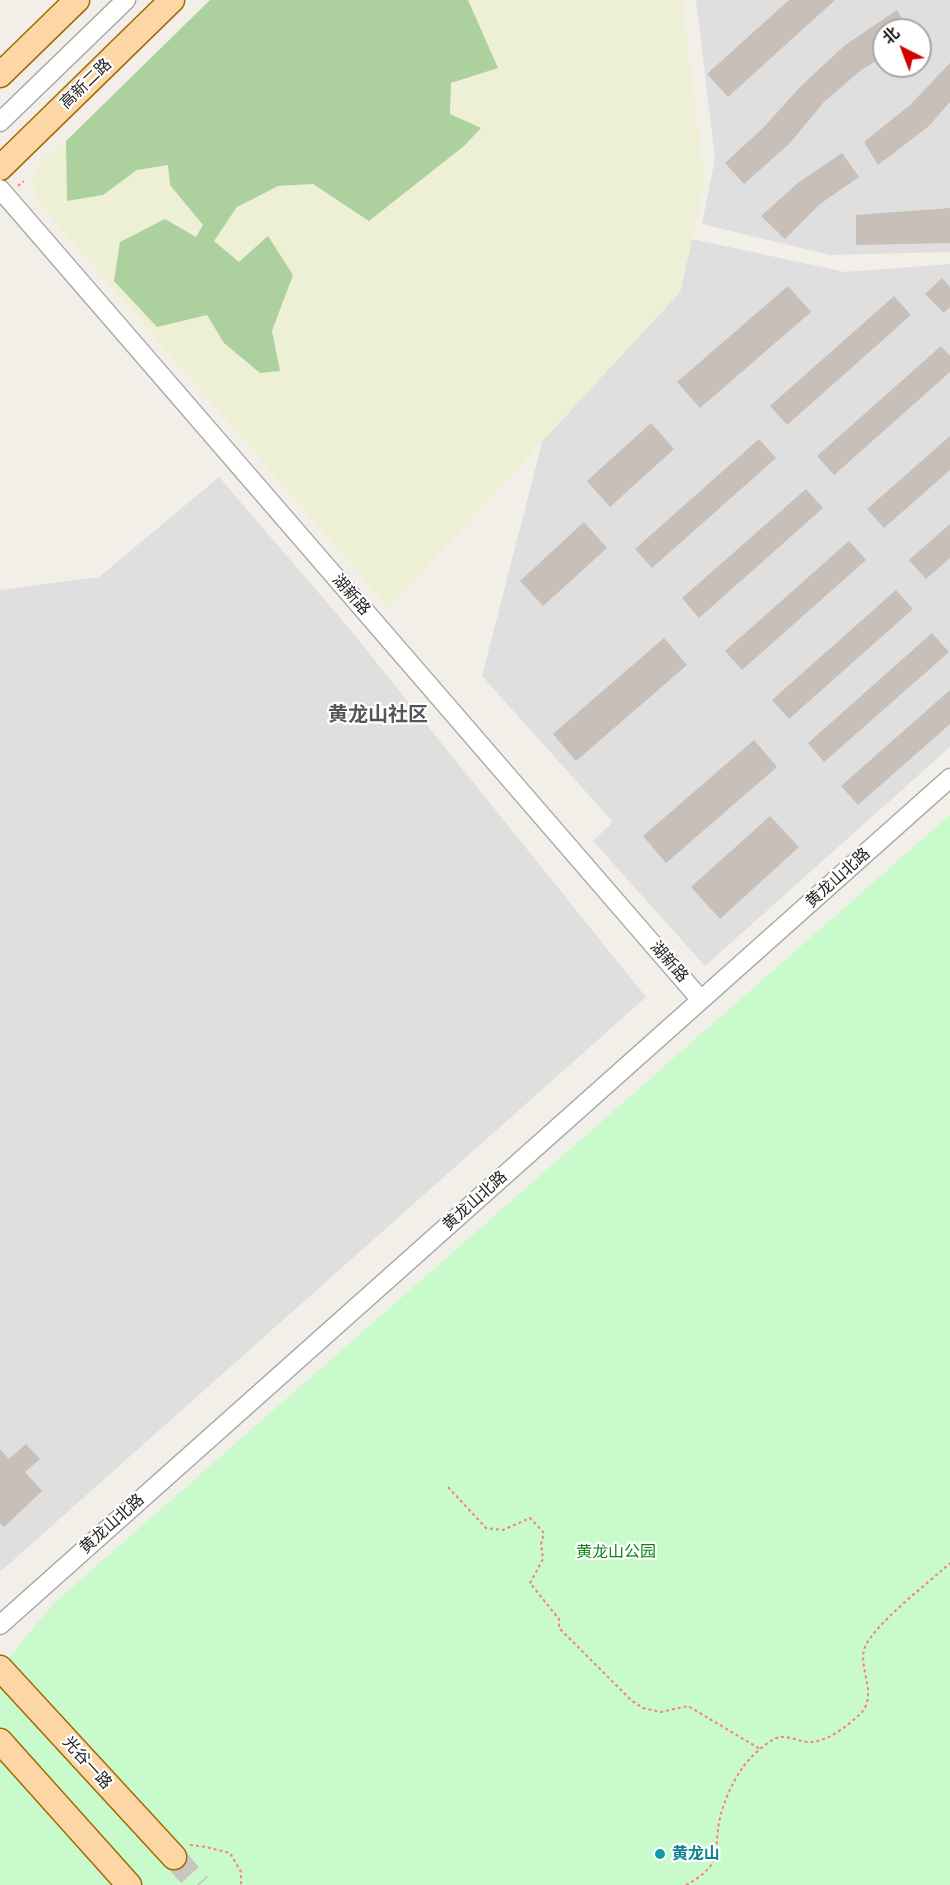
<!DOCTYPE html>
<html>
<head>
<meta charset="utf-8">
<style>
  body { margin:0 }
  #map { position:relative; width:950px; height:1885px; overflow:hidden; background:#f2efe9; font-family:"Work Sans","Noto Sans SC",sans-serif }
  canvas { display:block }
  .north { position:absolute; left:872px; top:18px; width:60px; height:60px; box-sizing:border-box; background:#fff; border:2px solid #a7a7a7; border-radius:50%; rotate:318deg; font-size:16px; font-weight:700; line-height:24px; text-align:center; color:#222 }
  .north::after { content:''; display:block; margin:auto; width:21px; height:27px; background:#d40000; clip-path:polygon(50% 0,100% 100%,50% 72%,0 100%) }
</style>
</head>
<body>
<div id="map">
<canvas width="950" height="1885"></canvas>
<div class="north">北</div>
</div>
<script>
const g = document.querySelector('canvas').getContext('2d');
g.lineJoin = 'round';
function paint(path, color) {
  g.fillStyle = color;
  g.fill(path, 'evenodd');
}
function trace(path, color, width, dash) {
  g.strokeStyle = color;
  g.lineWidth = width;
  g.lineCap = dash ? 'butt' : 'round';
  g.setLineDash(dash || []);
  g.stroke(path);
}
function label(font, color, halo, rows, align = 'center') {
  g.font = font + ' "Work Sans","Noto Sans SC",sans-serif';
  g.lineWidth = 4.5;
  g.setLineDash([]);
  g.textBaseline = 'middle';
  g.strokeStyle = halo;
  g.fillStyle = color;
  for (const [text, x, y, turn = 0] of rows) {
    g.save();
    g.translate(x, y);
    g.rotate((+turn || 0) * Math.PI / 180);
    g.textAlign = isNaN(turn) ? turn : align;
    if (halo) g.strokeText(text, 0, 0);
    g.fillText(text, 0, 0);
    g.restore();
  }
}
paint(new Path2D(`
  M 696,0 L 950,0 L 950,252 L 830,255 L 702,224 L 715,159 ZM 884,30 L 920,30 L 920,66 L 884,66 Z
  M 692,239 L 845,272 L 950,264 L 950,747 L 705,966 L 593,841 L 613,822 L 482,676 L 543,439 L 680,292 Z
  M 219,477 L 348,627 L 646,997 L 0,1572 L 0,590 L 99,577 Z`), '#e0dfdf');
paint(new Path2D(`
  M 468,0 L 682,0 L 705,182 L 680,292 L 389,608 L 37,201 L 32,179 L 40,161 L 66,141 L 67,200 L 103,195 L 137,170 L 168,165 L 170,185 L 203,225 L 197,237 L 207,315 L 224,343 L 260,373 L 280,371 L 272,331 L 292,275 L 239,262 L 214,241 L 237,207 L 278,186 L 313,184 L 369,221 L 450,114 L 451,83 L 498,67 Z`), '#eef0d5');
paint(new Path2D(`
  M 210,0 L 468,0 L 498,68 L 451,83 L 450,114 L 481,128 L 464,146 L 369,221 L 313,184 L 278,186 L 237,207 L 214,241 L 239,262 L 268,236 L 293,275 L 272,331 L 280,371 L 260,373 L 224,343 L 207,315 L 157,327 L 114,281 L 120,242 L 165,219 L 196,237 L 203,225 L 170,185 L 168,165 L 137,170 L 103,195 L 67,201 L 66,141 Z`), '#add19e');
paint(new Path2D(`
  M 950,815 L 950,1885 L 0,1885 L 0,1669 L 53,1604 Z`), '#c8facc');
paint(new Path2D(`
  M 789,0 L 835,0 L 728,97 L 707,74 Z
  M 897,10 L 909,30 L 884,30 L 884,56 L 860,71 L 824,102 L 790,143 L 744,184 L 725,163 L 764,127 L 801,86 L 844,46 Z
  M 950,63 L 950,102 L 929,126 L 878,165 L 864,142 L 910,105 Z
  M 842,153 L 859,177 L 820,204 L 785,239 L 761,216 L 799,182 Z
  M 950,208 L 950,243 L 856,245 L 856,215 Z
  M 942,278 L 950,287 L 950,307 L 944,313 L 925,294 Z
  M 788,286 L 811,312 L 700,408 L 677,382 Z
  M 894,296 L 911,315 L 787,425 L 770,406 Z
  M 941,346 L 950,356 L 950,372 L 834,475 L 817,456 Z
  M 651,423 L 674,449 L 610,507 L 587,481 Z
  M 950,436 L 950,470 L 884,528 L 867,509 Z
  M 759,439 L 776,458 L 652,568 L 635,549 Z
  M 806,489 L 823,508 L 699,618 L 682,598 Z
  M 584,522 L 607,548 L 543,606 L 520,581 Z
  M 950,524 L 950,558 L 926,579 L 909,560 Z
  M 849,541 L 866,560 L 742,670 L 725,651 Z
  M 896,590 L 913,609 L 789,719 L 772,700 Z
  M 932,633 L 949,652 L 824,762 L 808,743 Z
  M 664,638 L 687,665 L 576,761 L 553,734 Z
  M 950,690 L 950,724 L 858,805 L 841,786 Z
  M 754,740 L 777,767 L 666,863 L 643,836 Z
  M 770,816 L 799,847 L 720,919 L 691,887 Z
  M 26,1444 L 40,1459 L 25,1472 L 42,1491 L 4,1527 L 0,1523 L 0,1449 L 9,1459 Z`), '#c7bfb8');
trace(new Path2D(`
  M 174,1857 L 199,1885`), '#c8c6c1', 24, [24, 12]);
const minor = new Path2D(`
  M 0,122 L 126,0
  M 0,189 L 701,1000
  M 0,1625 L 950,778`);
const major = new Path2D(`
  M 0,75 L 77,0
  M 0,168 L 172,0
  M 0,1668 L 174,1857
  M 0,1741 L 129,1885`);
trace(minor, '#a9a9a9', 21);
trace(major, '#a06b00', 27);
trace(new Path2D(`
  M 18,186 L 24,181
  M 448,1487 L 486,1528 L 503,1530 L 530,1518 L 544,1533 L 541,1544 L 543,1559 L 530,1583 L 559,1619 L 559,1628 L 632,1701 L 643,1708 L 661,1712 L 688,1706 L 760,1749
  M 190,1845 L 206,1847 L 230,1853 L 241,1872 L 241,1885
  M 686,1885 C 695,1880 705,1874 711,1865 C 718,1854 716,1842 718,1830 C 720,1809 731,1784 743,1767 C 749,1758 771,1737 781,1737 C 791,1736 802,1743 812,1742 C 830,1740 847,1726 859,1715 C 879,1697 859,1671 864,1650 C 869,1628 932,1580 950,1563`), '#fa8072', 2, [3, 3]);
trace(minor, '#fff', 18);
trace(major, '#fcd6a4', 24);
for (const [x, y, r, color] of [
  [660,1854,6,"#0f9aa8"]
]) {
  const dot = new Path2D();
  dot.arc(x, y, r, 0, 2 * Math.PI);
  g.fillStyle = color;
  g.fill(dot);
  trace(dot, '#fff', 2);
}
label('16px', '#222', '#fff', [
  ["高新二路",86,84,-44],
  ["湖新路",351,595,49],
  ["黄龙山北路",838,878,-42],
  ["湖新路",669,962,49],
  ["黄龙山北路",475,1201,-42],
  ["黄龙山北路",112,1524,-42],
  ["光谷一路",87,1763,48]
]);
label('16px', '#0c8416', '#fff', [
  ["黄龙山公园",616,1552]
]);
label('bold 16px', '#0d838f', '#fff', [
  ["黄龙山",672,1854]
], 'left');
label('bold 20px', '#555', '#fff', [
  ["黄龙山社区",378,715]
]);
</script>
</body>
</html>
